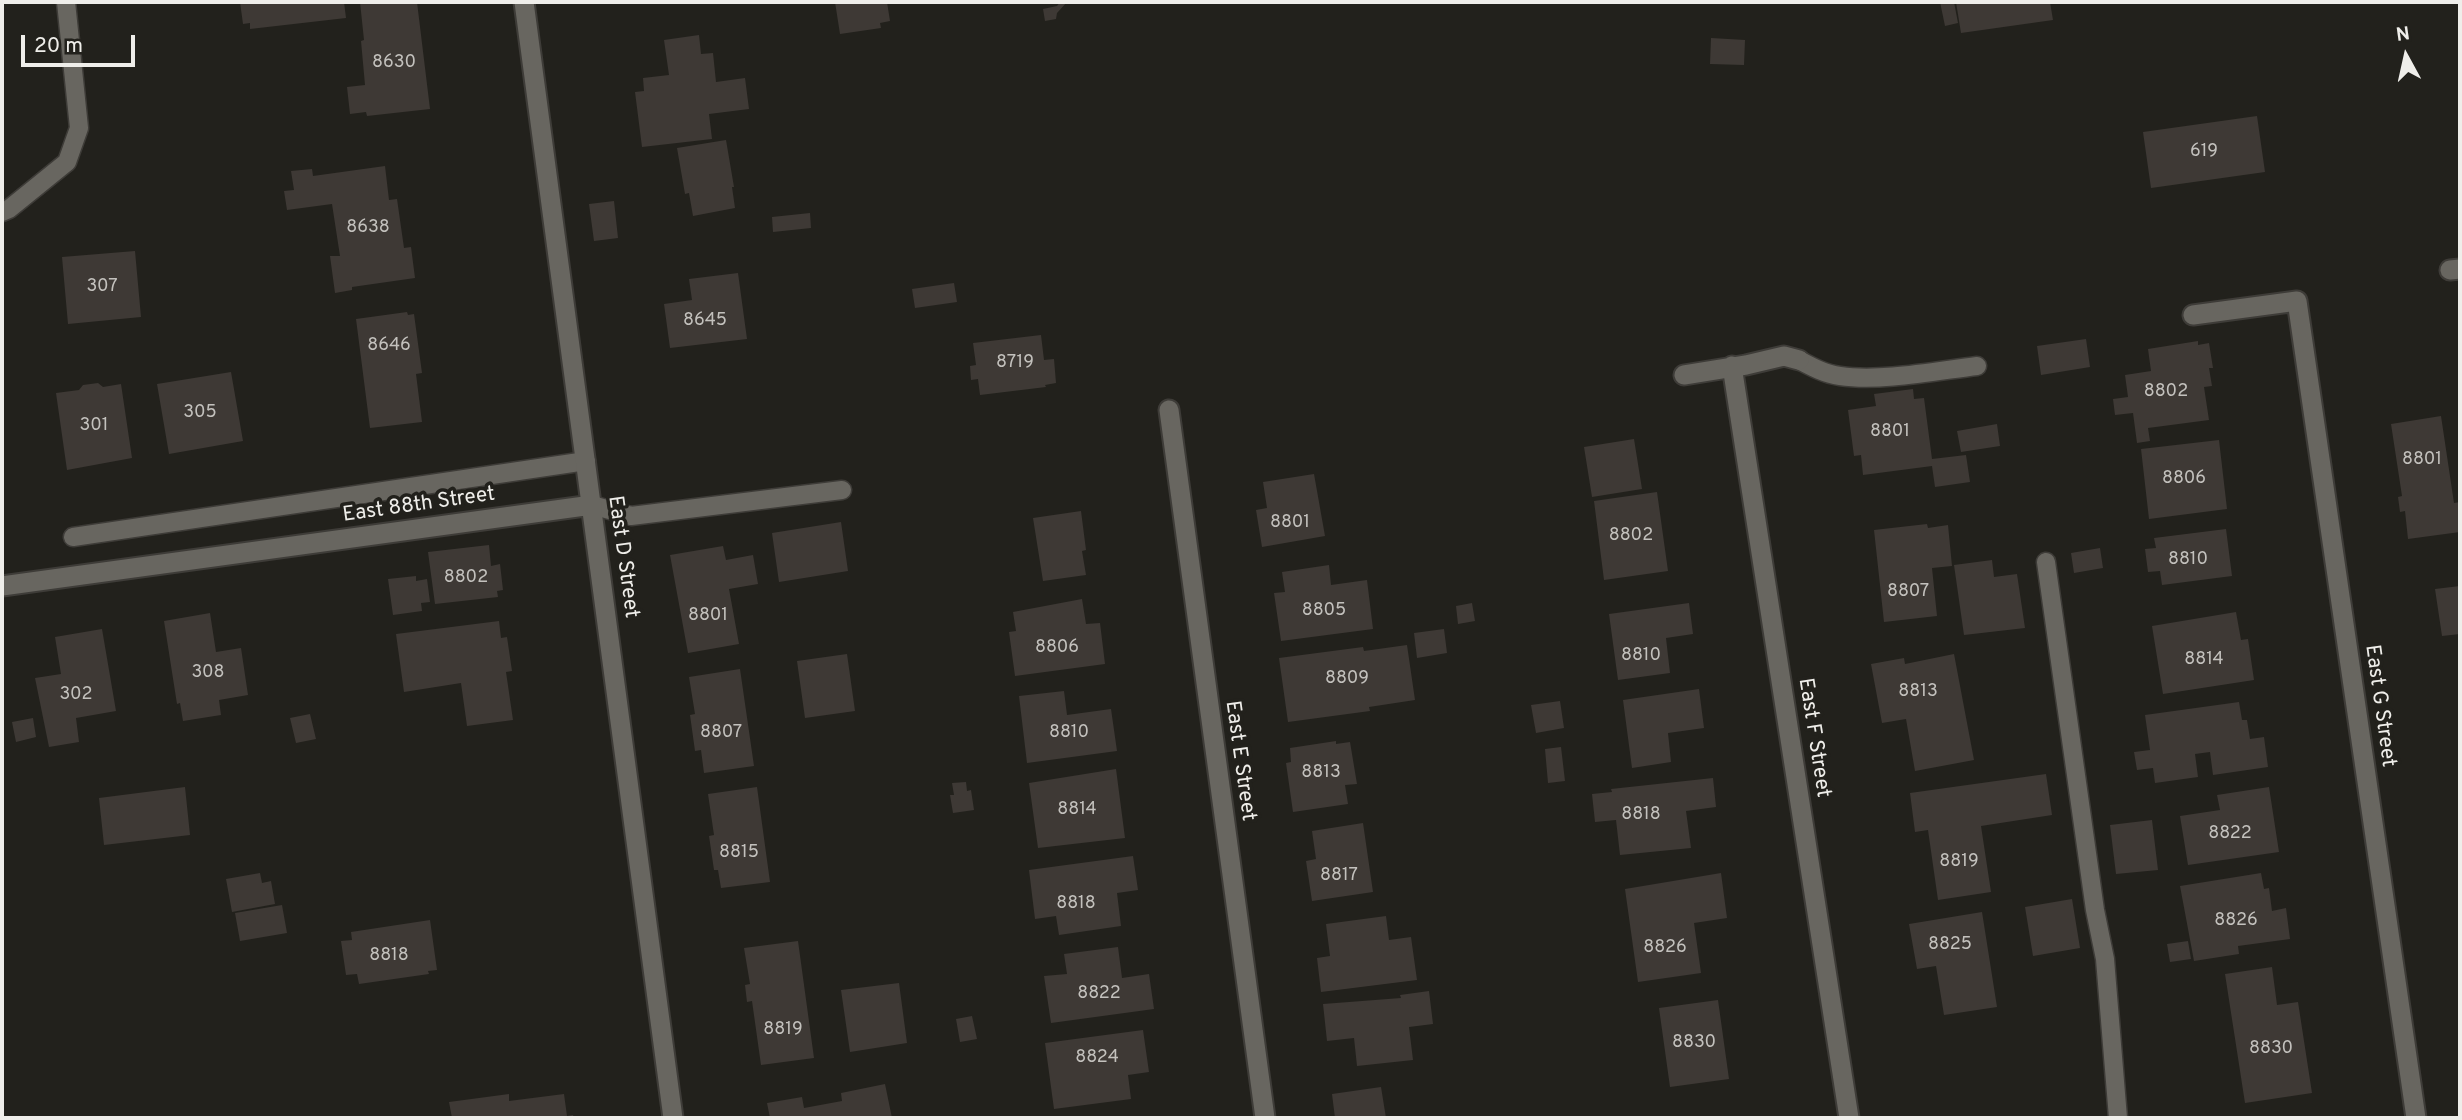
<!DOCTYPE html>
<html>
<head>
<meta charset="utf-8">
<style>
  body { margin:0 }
  #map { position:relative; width:2462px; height:1120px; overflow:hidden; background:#22211c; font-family:Overpass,sans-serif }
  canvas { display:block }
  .frame { position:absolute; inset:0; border:4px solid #efeeea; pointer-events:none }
  .north { position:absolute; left:2371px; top:21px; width:70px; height:70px; -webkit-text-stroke:5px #22211c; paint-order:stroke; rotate:352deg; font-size:19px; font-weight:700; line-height:28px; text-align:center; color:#efeeea }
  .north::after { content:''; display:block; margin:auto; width:24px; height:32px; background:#efeeea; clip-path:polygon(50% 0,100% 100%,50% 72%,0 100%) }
  .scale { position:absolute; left:21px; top:35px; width:114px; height:32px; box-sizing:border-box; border:4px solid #efeeea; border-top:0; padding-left:9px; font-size:21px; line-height:24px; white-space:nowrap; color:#efeeea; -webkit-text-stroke:5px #22211c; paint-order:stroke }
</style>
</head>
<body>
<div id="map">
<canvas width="2462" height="1120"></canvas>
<div class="frame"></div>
<div class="north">N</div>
<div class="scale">20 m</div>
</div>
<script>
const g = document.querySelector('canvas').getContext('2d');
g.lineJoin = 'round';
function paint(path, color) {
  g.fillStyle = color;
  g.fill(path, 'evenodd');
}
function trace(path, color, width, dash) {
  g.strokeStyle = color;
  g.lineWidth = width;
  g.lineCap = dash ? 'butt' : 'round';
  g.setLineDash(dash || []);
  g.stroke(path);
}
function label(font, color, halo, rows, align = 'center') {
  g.font = font + ' Overpass,sans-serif';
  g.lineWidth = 7;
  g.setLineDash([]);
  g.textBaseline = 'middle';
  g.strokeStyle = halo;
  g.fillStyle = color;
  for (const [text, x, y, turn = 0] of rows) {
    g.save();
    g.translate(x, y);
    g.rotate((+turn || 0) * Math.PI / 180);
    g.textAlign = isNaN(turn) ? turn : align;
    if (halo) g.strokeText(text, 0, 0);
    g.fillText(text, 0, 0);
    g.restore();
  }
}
paint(new Path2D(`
  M 240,2 L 344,2 L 346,18 L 250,29 L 250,23 L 243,24 Z
  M 360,2 L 417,2 L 430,109 L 367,116 L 366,112 L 350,114 L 347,87 L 365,85 L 361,41 L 364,40 Z
  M 835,2 L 887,2 L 890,21 L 880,23 L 881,28 L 840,34 Z
  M 1060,2 L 1067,2 L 1057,13 L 1056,19 L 1045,21 L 1043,9 L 1057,6 Z
  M 1940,2 L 1954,2 L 1958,23 L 1945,26 Z
  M 1956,2 L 2050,2 L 2053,20 L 1961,33 Z
  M 699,35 L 701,54 L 713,53 L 716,82 L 745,78 L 749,109 L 709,114 L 712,139 L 642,147 L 635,92 L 644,91 L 643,78 L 669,75 L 664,40 Z
  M 1711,38 L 1745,40 L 1744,65 L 1710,64 Z
  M 2257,116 L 2265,172 L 2151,188 L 2143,132 Z
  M 726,140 L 734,187 L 732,187 L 735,208 L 693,216 L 689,193 L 685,194 L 677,148 Z
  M 385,166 L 389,200 L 397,199 L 404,248 L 411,247 L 415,278 L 352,287 L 352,290 L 335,293 L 330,256 L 340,256 L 332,204 L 287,210 L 284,191 L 294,190 L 291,171 L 312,169 L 313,176 Z
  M 614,201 L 618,238 L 594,241 L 589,204 Z
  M 810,213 L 811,228 L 773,232 L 772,217 Z
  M 135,251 L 141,317 L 68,324 L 62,257 Z
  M 738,273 L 747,339 L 670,348 L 664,304 L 692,300 L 689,279 Z
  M 954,283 L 957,302 L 915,308 L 912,289 Z
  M 407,312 L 408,315 L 414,314 L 422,373 L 416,374 L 422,422 L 370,428 L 356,319 Z
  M 1041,335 L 1044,360 L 1054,359 L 1056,383 L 1045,385 L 1046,387 L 980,395 L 978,379 L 971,380 L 970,366 L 976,365 L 973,343 Z
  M 2086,339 L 2090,367 L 2041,375 L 2037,346 Z
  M 2198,341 L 2198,345 L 2209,343 L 2213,368 L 2209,368 L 2212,386 L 2204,387 L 2209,420 L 2148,428 L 2150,441 L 2137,443 L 2133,413 L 2115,415 L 2113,399 L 2128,397 L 2125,375 L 2151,371 L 2148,349 Z
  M 231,372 L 243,441 L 169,454 L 157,384 Z
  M 98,383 L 103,387 L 121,384 L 132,458 L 67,470 L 56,393 L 79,390 L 83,385 Z
  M 1913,389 L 1914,399 L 1924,398 L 1932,459 L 1966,455 L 1970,482 L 1935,487 L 1932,466 L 1863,475 L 1861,455 L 1854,456 L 1848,410 L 1876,406 L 1874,394 Z
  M 2441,416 L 2454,503 L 2460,502 L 2460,532 L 2408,539 L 2405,511 L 2400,512 L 2398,497 L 2402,496 L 2391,424 Z
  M 1997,424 L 2000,446 L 1961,452 L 1957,431 Z
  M 1634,439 L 1642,489 L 1592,497 L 1584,447 Z
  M 2219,440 L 2227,509 L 2149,519 L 2141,449 Z
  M 1314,474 L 1325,536 L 1262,547 L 1256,510 L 1267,508 L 1263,482 Z
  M 1657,492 L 1668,571 L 1604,580 L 1594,501 Z
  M 1081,511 L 1086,550 L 1082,551 L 1086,575 L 1043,581 L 1033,518 Z
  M 841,522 L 848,571 L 779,582 L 772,533 Z
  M 1927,524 L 1928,528 L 1948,525 L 1952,566 L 1932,568 L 1937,616 L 1884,622 L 1874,530 Z
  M 2226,529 L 2232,576 L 2162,585 L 2160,571 L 2148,572 L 2145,549 L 2156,548 L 2154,538 Z
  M 489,545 L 491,566 L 500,564 L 503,590 L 497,591 L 498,597 L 435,604 L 428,552 Z
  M 723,546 L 726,560 L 753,555 L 758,584 L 729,589 L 739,644 L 688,653 L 670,555 Z
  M 2100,548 L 2103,568 L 2074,573 L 2071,553 Z
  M 1992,560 L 1994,577 L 2017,574 L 2025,628 L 1964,635 L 1954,565 Z
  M 1329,565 L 1331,585 L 1367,580 L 1373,629 L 1281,641 L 1274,593 L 1285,592 L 1282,572 Z
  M 416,576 L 416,581 L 427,579 L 430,602 L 421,603 L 422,611 L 393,615 L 388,579 Z
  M 2460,586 L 2460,634 L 2442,636 L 2435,589 Z
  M 1082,599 L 1086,624 L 1100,623 L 1105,664 L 1015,676 L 1009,632 L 1016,631 L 1013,612 Z
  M 1472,603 L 1475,621 L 1458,624 L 1456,606 Z
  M 1689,603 L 1693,634 L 1666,638 L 1670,673 L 1618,680 L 1609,614 Z
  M 2236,612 L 2241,640 L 2248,639 L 2254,680 L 2163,694 L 2152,626 Z
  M 210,613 L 216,652 L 241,648 L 248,695 L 219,700 L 221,715 L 183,721 L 180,703 L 177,704 L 164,621 Z
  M 499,621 L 501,638 L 507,637 L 512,671 L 506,672 L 513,720 L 467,726 L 461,683 L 404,692 L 396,634 Z
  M 102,629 L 116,711 L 76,718 L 79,742 L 49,747 L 35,678 L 61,674 L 55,637 Z
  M 1444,629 L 1447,653 L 1417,658 L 1414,633 Z
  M 1407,645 L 1415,700 L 1369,707 L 1370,711 L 1288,722 L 1279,658 L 1363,647 L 1364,651 Z
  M 847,654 L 855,711 L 805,718 L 797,661 Z
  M 1954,654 L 1974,760 L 1915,771 L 1906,719 L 1882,723 L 1871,664 L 1904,658 L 1905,664 Z
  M 740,669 L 754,766 L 704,773 L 701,750 L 695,751 L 690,715 L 695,714 L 689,677 Z
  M 1699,689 L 1704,728 L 1668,733 L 1671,762 L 1632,768 L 1623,700 Z
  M 1064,691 L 1067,715 L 1111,709 L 1117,751 L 1027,763 L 1019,696 Z
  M 1560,701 L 1564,728 L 1536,733 L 1531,705 Z
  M 2239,702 L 2242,720 L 2247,720 L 2250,739 L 2264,737 L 2268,767 L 2213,775 L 2210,752 L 2195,754 L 2198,777 L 2155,783 L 2153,768 L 2137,770 L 2134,752 L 2150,750 L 2145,715 Z
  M 310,714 L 316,739 L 296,743 L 290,718 Z
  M 33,718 L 36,737 L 16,742 L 12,722 Z
  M 1336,741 L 1336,744 L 1350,742 L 1357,784 L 1345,785 L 1348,804 L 1293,812 L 1286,763 L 1291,762 L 1290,748 Z
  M 1561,747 L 1565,781 L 1548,783 L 1545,749 Z
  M 1116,769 L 1125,838 L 1038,848 L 1029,783 Z
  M 2046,774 L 2052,815 L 1981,826 L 1991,892 L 1938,900 L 1928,830 L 1915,832 L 1910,793 Z
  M 1713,778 L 1716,807 L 1686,811 L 1691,848 L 1620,855 L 1616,820 L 1595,822 L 1592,794 L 1612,792 L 1611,789 Z
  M 966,782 L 967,791 L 971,790 L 974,810 L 953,813 L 950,795 L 954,795 L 952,783 Z
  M 185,787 L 190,835 L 104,845 L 99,798 Z
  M 757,787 L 770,882 L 721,888 L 718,870 L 714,870 L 709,836 L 714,835 L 708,794 Z
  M 2269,787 L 2279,852 L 2188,865 L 2180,816 L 2220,810 L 2217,795 Z
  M 2152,820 L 2158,870 L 2116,874 L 2110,825 Z
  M 1363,823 L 1373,892 L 1312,901 L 1306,861 L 1316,859 L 1312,831 Z
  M 1133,856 L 1138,890 L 1117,893 L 1121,926 L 1059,935 L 1056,916 L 1035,919 L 1029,870 Z
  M 260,873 L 262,883 L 271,881 L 275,904 L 232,912 L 226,879 Z
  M 1721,873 L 1727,918 L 1694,923 L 1701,973 L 1638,982 L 1625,889 Z
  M 2261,873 L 2264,889 L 2269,888 L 2272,911 L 2286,908 L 2290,939 L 2238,946 L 2239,954 L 2194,961 L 2180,886 Z
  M 2072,899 L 2080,948 L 2033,956 L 2025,907 Z
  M 282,905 L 287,933 L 240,941 L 235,913 Z
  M 1982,912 L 1997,1007 L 1944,1015 L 1936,966 L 1917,969 L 1909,924 Z
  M 1386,916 L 1389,940 L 1411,937 L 1417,980 L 1321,992 L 1317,958 L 1330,956 L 1326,924 Z
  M 430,920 L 437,970 L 428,971 L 429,974 L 359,984 L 357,974 L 346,975 L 341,941 L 352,940 L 351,932 Z
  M 798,941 L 814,1058 L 761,1065 L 752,1001 L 747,1002 L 745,985 L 750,984 L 744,948 Z
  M 2188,941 L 2191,959 L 2170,962 L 2167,944 Z
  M 1118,947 L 1122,978 L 1149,974 L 1154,1009 L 1051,1023 L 1044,976 L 1067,974 L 1064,954 Z
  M 2272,967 L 2277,1005 L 2298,1002 L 2312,1093 L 2245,1103 L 2225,974 Z
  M 899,983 L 907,1043 L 850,1052 L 841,990 Z
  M 1429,991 L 1433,1024 L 1409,1027 L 1413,1060 L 1357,1066 L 1354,1038 L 1327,1041 L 1323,1004 L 1401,998 L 1400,995 Z
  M 1718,1000 L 1729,1079 L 1670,1087 L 1659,1008 Z
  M 972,1016 L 977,1039 L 960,1042 L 956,1019 Z
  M 1143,1030 L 1149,1072 L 1128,1075 L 1131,1099 L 1054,1109 L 1045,1043 Z
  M 885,1084 L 892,1118 L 770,1118 L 767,1103 L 802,1097 L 804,1108 L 842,1101 L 841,1093 Z
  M 1381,1087 L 1386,1118 L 1335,1118 L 1332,1094 Z
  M 509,1094 L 509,1101 L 564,1094 L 567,1116 L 573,1115 L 574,1118 L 452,1118 L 449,1102 Z`), '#3e3935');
const service = new Path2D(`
  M 2,212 L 9,209 L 67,162 L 79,128 L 66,2
  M 1799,360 C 1812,367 1825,374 1840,376 C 1880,382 1936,371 1977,366
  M 592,505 L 631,516 L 842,490
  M 73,537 L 586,461
  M 2046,562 L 2095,910 L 2105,959 L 2118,1118`);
const minor = new Path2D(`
  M 524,2 L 673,1118
  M 2450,270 L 2460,269
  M 2193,315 L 2297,301 L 2416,1118
  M 1732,366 L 1849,1118
  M 1684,375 L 1746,365 L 1784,356 L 1799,360
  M 1169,410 L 1265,1118
  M 2,586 L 592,505`);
trace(service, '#3e3c38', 21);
trace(minor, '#3e3c38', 23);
trace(service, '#686660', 18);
trace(minor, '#686660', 19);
label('18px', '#c3c1bd', null, [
  ["8630",394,63],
  ["619",2204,152],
  ["8638",368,228],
  ["307",102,287],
  ["8645",705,321],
  ["8646",389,346],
  ["8719",1015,363],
  ["8802",2166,392],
  ["305",200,413],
  ["301",94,426],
  ["8801",1890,432],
  ["8801",2422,460],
  ["8806",2184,479],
  ["8801",1290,523],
  ["8802",1631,536],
  ["8810",2188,560],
  ["8802",466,578],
  ["8807",1908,592],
  ["8805",1324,611],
  ["8801",708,616],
  ["8806",1057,648],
  ["8810",1641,656],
  ["8814",2204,660],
  ["308",208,673],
  ["8809",1347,679],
  ["8813",1918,692],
  ["302",76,695],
  ["8807",721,733],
  ["8810",1069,733],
  ["8813",1321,773],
  ["8814",1077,810],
  ["8818",1641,815],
  ["8822",2230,834],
  ["8815",739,853],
  ["8819",1959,862],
  ["8817",1339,876],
  ["8818",1076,904],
  ["8826",2236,921],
  ["8825",1950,945],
  ["8826",1665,948],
  ["8818",389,956],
  ["8822",1099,994],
  ["8819",783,1030],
  ["8830",1694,1043],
  ["8830",2271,1049],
  ["8824",1097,1058]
]);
label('21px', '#efeeea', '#22211c', [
  ["East 88th Street",419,506,-8],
  ["East D Street",622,557,82],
  ["East G Street",2379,706,82],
  ["East F Street",1813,738,81],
  ["East E Street",1239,761,82]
]);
</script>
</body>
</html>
